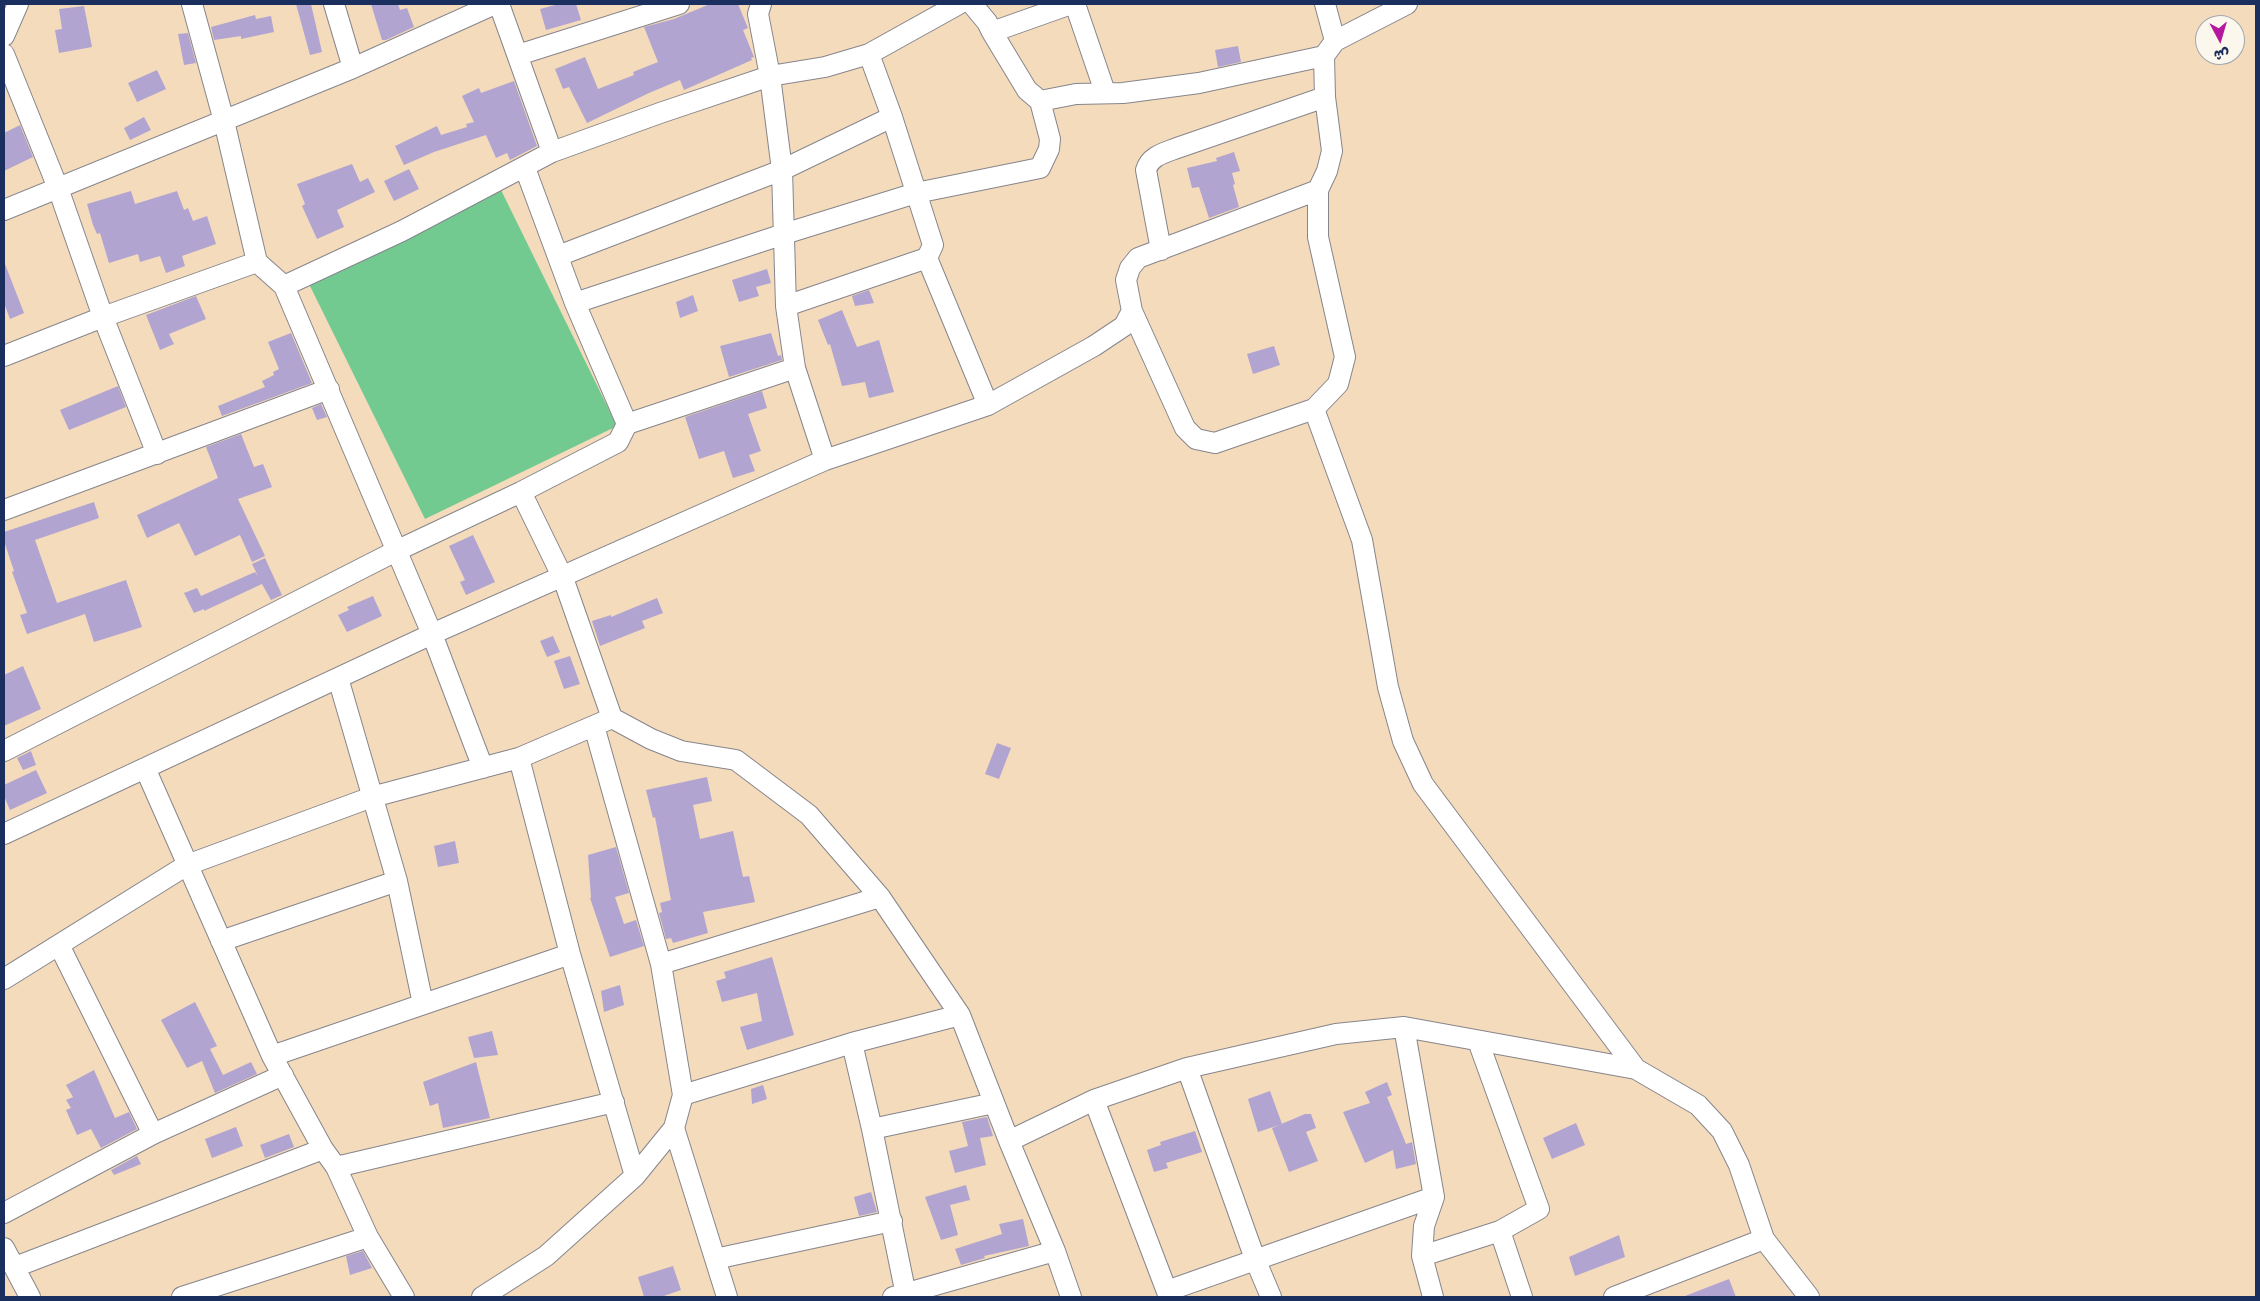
<!DOCTYPE html>
<html>
<head>
<meta charset="utf-8">
<style>
  body { margin:0 }
  #map { position:relative; width:2260px; height:1301px; overflow:hidden; background:#f3dbbb; font-family:"Balsamiq Sans","Playpen Sans Arabic",sans-serif }
  canvas { display:block }
  .frame { position:absolute; inset:0; border:5px solid #1b2f5e; pointer-events:none }
  .north { position:absolute; left:2195px; top:15px; width:50px; height:50px; box-sizing:border-box; background:#fbf7ec; border:1px solid #a1a7b3; border-radius:50%; rotate:174deg; font-size:14px; font-weight:700; line-height:20px; text-align:center; color:#1b2f5e }
  .north::after { content:''; display:block; margin:auto; width:18px; height:22px; background:#b5179e; clip-path:polygon(50% 0,100% 100%,50% 72%,0 100%) }
</style>
</head>
<body>
<div id="map">
<canvas width="2260" height="1301"></canvas>
<div class="frame"></div>
<div class="north">ش</div>
</div>
<script>
const g = document.querySelector('canvas').getContext('2d');
g.lineJoin = 'round';
function paint(path, color) {
  g.fillStyle = color;
  g.fill(path, 'evenodd');
}
function trace(path, color, width, dash) {
  g.strokeStyle = color;
  g.lineWidth = width;
  g.lineCap = dash ? 'butt' : 'round';
  g.setLineDash(dash || []);
  g.stroke(path);
}
paint(new Path2D(`
  M 501,190 L 617,426 L 425,519 L 309,284 Z`), '#72ca90');
paint(new Path2D(`
  M 296,4 L 311,4 L 322,52 L 310,55 Z
  M 371,4 L 398,4 L 400,10 L 407,8 L 414,27 L 386,40 L 382,40 Z
  M 559,4 L 576,4 L 581,20 L 546,30 L 540,9 Z
  M 710,4 L 738,4 L 748,28 L 743,30 L 754,57 L 751,58 L 752,60 L 684,90 L 680,80 L 649,93 L 587,123 L 569,87 L 563,89 L 555,69 L 585,57 L 598,89 L 634,75 L 633,72 L 658,62 L 644,27 L 674,19 Z
  M 84,6 L 92,47 L 59,53 L 55,30 L 62,29 L 59,9 Z
  M 255,15 L 256,19 L 271,16 L 274,32 L 241,39 L 241,36 L 214,40 L 211,27 Z
  M 188,33 L 196,63 L 184,65 L 178,34 Z
  M 1238,46 L 1241,62 L 1218,67 L 1215,50 Z
  M 157,70 L 166,89 L 137,102 L 128,83 Z
  M 514,81 L 537,146 L 510,160 L 507,153 L 496,158 L 486,135 L 434,152 L 404,165 L 395,146 L 437,126 L 441,135 L 467,127 L 466,124 L 474,122 L 462,96 L 479,88 L 481,93 Z
  M 144,117 L 151,130 L 130,140 L 124,128 Z
  M 20,125 L 33,157 L 4,171 L 4,133 Z
  M 1234,152 L 1240,171 L 1232,173 L 1235,184 L 1233,185 L 1239,207 L 1209,218 L 1199,187 L 1192,188 L 1187,168 L 1217,161 L 1216,158 Z
  M 352,164 L 360,182 L 368,178 L 375,192 L 337,210 L 344,227 L 317,239 L 302,206 L 305,204 L 297,184 Z
  M 409,169 L 419,189 L 394,201 L 384,181 Z
  M 131,191 L 135,204 L 177,191 L 184,210 L 188,208 L 193,221 L 207,216 L 216,244 L 182,256 L 185,266 L 166,273 L 160,256 L 140,262 L 138,254 L 109,263 L 100,233 L 97,234 L 93,225 L 87,204 Z
  M 4,264 L 5,264 L 24,313 L 10,319 L 4,303 Z
  M 767,269 L 771,283 L 756,287 L 759,296 L 739,302 L 732,280 Z
  M 869,290 L 874,303 L 855,306 L 852,296 Z
  M 693,295 L 698,311 L 680,318 L 676,302 Z
  M 196,296 L 206,319 L 169,334 L 174,344 L 160,350 L 146,315 Z
  M 842,310 L 857,347 L 879,340 L 894,392 L 869,398 L 865,382 L 842,386 L 830,344 L 828,345 L 818,320 Z
  M 291,333 L 312,383 L 222,416 L 218,406 L 265,387 L 262,381 L 274,375 L 273,372 L 279,369 L 268,342 Z
  M 771,333 L 778,356 L 781,355 L 782,360 L 729,377 L 720,346 Z
  M 1274,346 L 1280,365 L 1253,374 L 1247,354 Z
  M 118,386 L 126,407 L 69,430 L 60,410 Z
  M 762,391 L 767,408 L 748,414 L 761,451 L 749,455 L 755,471 L 733,478 L 724,451 L 699,459 L 685,417 Z
  M 321,404 L 327,417 L 317,420 L 312,408 Z
  M 241,434 L 254,467 L 263,464 L 272,487 L 238,499 L 265,556 L 252,562 L 240,535 L 195,556 L 179,523 L 147,538 L 137,515 L 218,478 L 206,447 Z
  M 94,502 L 99,518 L 35,540 L 57,603 L 126,580 L 142,627 L 94,642 L 85,614 L 27,634 L 20,615 L 27,613 L 12,572 L 14,571 L 4,541 L 4,532 Z
  M 473,535 L 495,582 L 466,595 L 460,582 L 465,580 L 449,546 Z
  M 265,558 L 282,595 L 271,600 L 262,584 L 204,611 L 204,609 L 194,613 L 184,593 L 197,588 L 201,596 L 255,572 L 258,576 L 252,564 Z
  M 373,596 L 382,616 L 347,632 L 338,615 L 349,610 L 347,607 Z
  M 657,598 L 663,613 L 642,621 L 645,628 L 600,646 L 592,621 L 611,615 L 611,617 Z
  M 553,636 L 560,652 L 547,657 L 540,641 Z
  M 570,656 L 580,684 L 564,689 L 554,661 Z
  M 23,666 L 41,709 L 4,726 L 4,675 Z
  M 997,743 L 1011,748 L 999,779 L 985,774 Z
  M 31,751 L 36,765 L 23,770 L 17,758 Z
  M 36,770 L 47,793 L 10,810 L 4,796 L 4,785 Z
  M 707,777 L 712,801 L 693,805 L 700,839 L 733,831 L 743,877 L 749,876 L 755,902 L 703,912 L 708,933 L 673,943 L 671,938 L 666,939 L 659,913 L 662,912 L 660,903 L 671,900 L 655,817 L 653,818 L 646,790 Z
  M 455,841 L 459,863 L 438,867 L 434,846 Z
  M 616,847 L 629,893 L 615,897 L 624,924 L 636,920 L 644,946 L 610,957 L 590,898 L 591,898 L 588,855 Z
  M 772,957 L 794,1035 L 747,1050 L 740,1027 L 762,1021 L 757,993 L 722,1002 L 716,981 L 726,978 L 724,972 Z
  M 620,985 L 624,1005 L 604,1012 L 601,991 Z
  M 195,1002 L 217,1046 L 210,1049 L 223,1075 L 251,1062 L 257,1074 L 215,1093 L 202,1061 L 187,1068 L 161,1020 Z
  M 492,1031 L 498,1055 L 474,1058 L 468,1037 Z
  M 476,1062 L 490,1118 L 443,1128 L 438,1103 L 430,1106 L 423,1082 Z
  M 94,1070 L 115,1118 L 129,1112 L 137,1129 L 101,1148 L 91,1129 L 77,1135 L 66,1110 L 71,1108 L 66,1100 L 73,1097 L 66,1085 Z
  M 1387,1082 L 1392,1095 L 1387,1097 L 1406,1144 L 1412,1142 L 1416,1164 L 1396,1169 L 1393,1150 L 1365,1163 L 1343,1112 L 1370,1103 L 1365,1092 Z
  M 763,1085 L 767,1099 L 752,1104 L 751,1089 Z
  M 1270,1091 L 1282,1124 L 1258,1132 L 1248,1099 Z
  M 1305,1114 L 1311,1114 L 1316,1128 L 1306,1132 L 1318,1161 L 1289,1172 L 1272,1128 Z
  M 987,1117 L 993,1136 L 980,1138 L 986,1165 L 955,1173 L 949,1151 L 968,1146 L 962,1122 Z
  M 1576,1123 L 1585,1145 L 1552,1159 L 1543,1138 Z
  M 236,1127 L 243,1146 L 212,1158 L 205,1139 Z
  M 1195,1131 L 1202,1152 L 1166,1163 L 1168,1168 L 1154,1172 L 1147,1150 L 1161,1145 L 1160,1142 Z
  M 289,1134 L 294,1147 L 265,1158 L 260,1145 Z
  M 137,1156 L 141,1164 L 114,1175 L 111,1170 Z
  M 966,1185 L 970,1200 L 950,1205 L 958,1235 L 941,1240 L 925,1197 Z
  M 871,1192 L 877,1212 L 859,1216 L 854,1197 Z
  M 1023,1219 L 1029,1246 L 984,1256 L 985,1258 L 961,1265 L 955,1249 L 1002,1234 L 999,1224 Z
  M 1619,1235 L 1625,1257 L 1575,1276 L 1569,1257 Z
  M 363,1251 L 372,1268 L 350,1275 L 346,1256 Z
  M 673,1266 L 681,1290 L 661,1297 L 644,1297 L 638,1277 Z
  M 1729,1279 L 1736,1297 L 1686,1297 L 1685,1296 Z`), '#b2a4d1');
const minor = new Path2D(`
  M 192,4 L 224,121 L 257,262 L 284,286 L 432,634 L 483,768
  M 334,4 L 353,68
  M 499,4 L 552,152
  M 761,4 L 758,14 L 770,76 L 782,170 L 786,306 L 795,368 L 825,460
  M 972,4 L 987,22 L 992,32 L 1071,4
  M 1075,4 L 1105,92
  M 1325,4 L 1335,41
  M 1407,4 L 1335,41 L 1324,56 L 1325,97 L 1332,151 L 1327,171 L 1318,190 L 1318,237 L 1345,357 L 1338,384 L 1314,409 L 1362,540 L 1388,687 L 1403,741 L 1423,784 L 1636,1069
  M 4,36 L 18,4
  M 4,54 L 58,188 L 103,317 L 157,454
  M 869,54 L 959,4
  M 518,55 L 679,4
  M 1040,101 L 1076,94 L 1123,93 L 1199,83 L 1324,56
  M 4,210 L 353,68 L 495,4
  M 1161,250 L 1146,170 C 1150,156 1164,153 1177,148 L 1325,97
  M 558,256 L 782,170 L 892,117
  M 284,286 L 402,231 L 552,152 L 660,113 L 770,76 L 825,67 L 869,54 L 892,117 L 933,245 L 927,258 L 988,405
  M 575,303 L 784,234 L 916,193 L 1040,168 L 1049,149 L 1050,139 L 1040,101 L 1027,90 L 992,32
  M 786,306 L 927,258
  M 1132,311 L 1185,428 L 1196,439 L 1215,443 L 1314,409
  M 4,356 L 103,317 L 257,262
  M 627,424 L 795,368
  M 521,492 L 563,578 L 612,718 L 651,739 L 681,751 L 736,760 L 809,815 L 880,897 L 960,1015
  M 4,510 L 329,389
  M 338,678 L 397,881 L 423,1004
  M 594,726 L 661,964 L 683,1095
  M 4,751 L 396,551 L 521,492 L 618,442 L 627,424 L 575,303 L 525,168
  M 519,758 L 570,954 L 635,1176
  M 145,768 L 272,1056 L 323,1149 L 336,1167 L 368,1237 L 404,1297
  M 4,834 L 432,634 L 825,460 L 988,405 L 1094,346 L 1124,326 L 1132,311 L 1126,280 L 1130,268 L 1138,258 L 1318,190
  M 221,941 L 397,881
  M 59,945 L 153,1134
  M 661,964 L 880,897
  M 4,979 L 187,865 L 372,797 L 519,758 L 612,718
  M 1404,1027 L 1434,1197 L 1424,1226 L 1422,1256 L 1433,1297
  M 852,1043 L 872,1129 L 906,1295
  M 272,1056 L 570,954
  M 1187,1068 L 1255,1259 L 1271,1297
  M 1094,1100 L 1169,1297
  M 674,1128 L 727,1297
  M 872,1129 L 994,1103
  M 1009,1141 L 1055,1251 L 1071,1297
  M 336,1167 L 614,1102
  M 4,1213 L 153,1134 L 283,1075
  M 1500,1231 L 1522,1297
  M 4,1248 L 30,1297
  M 1422,1256 L 1500,1231 L 1539,1209 L 1478,1041
  M 715,1259 L 892,1221
  M 15,1267 L 323,1149
  M 1167,1291 L 1434,1197
  M 182,1297 L 368,1237
  M 482,1297 L 546,1256 L 635,1176 L 674,1128 L 683,1095 L 852,1043 L 960,1015 L 1009,1141 L 1094,1100 L 1187,1068 L 1336,1034 L 1404,1027 L 1636,1069 L 1698,1105 L 1722,1131 L 1739,1165 L 1764,1239 L 1809,1297
  M 893,1297 L 1055,1251
  M 1614,1297 L 1764,1239`);
trace(minor, '#87858c', 22);
trace(minor, '#fff', 20);
</script>
</body>
</html>
